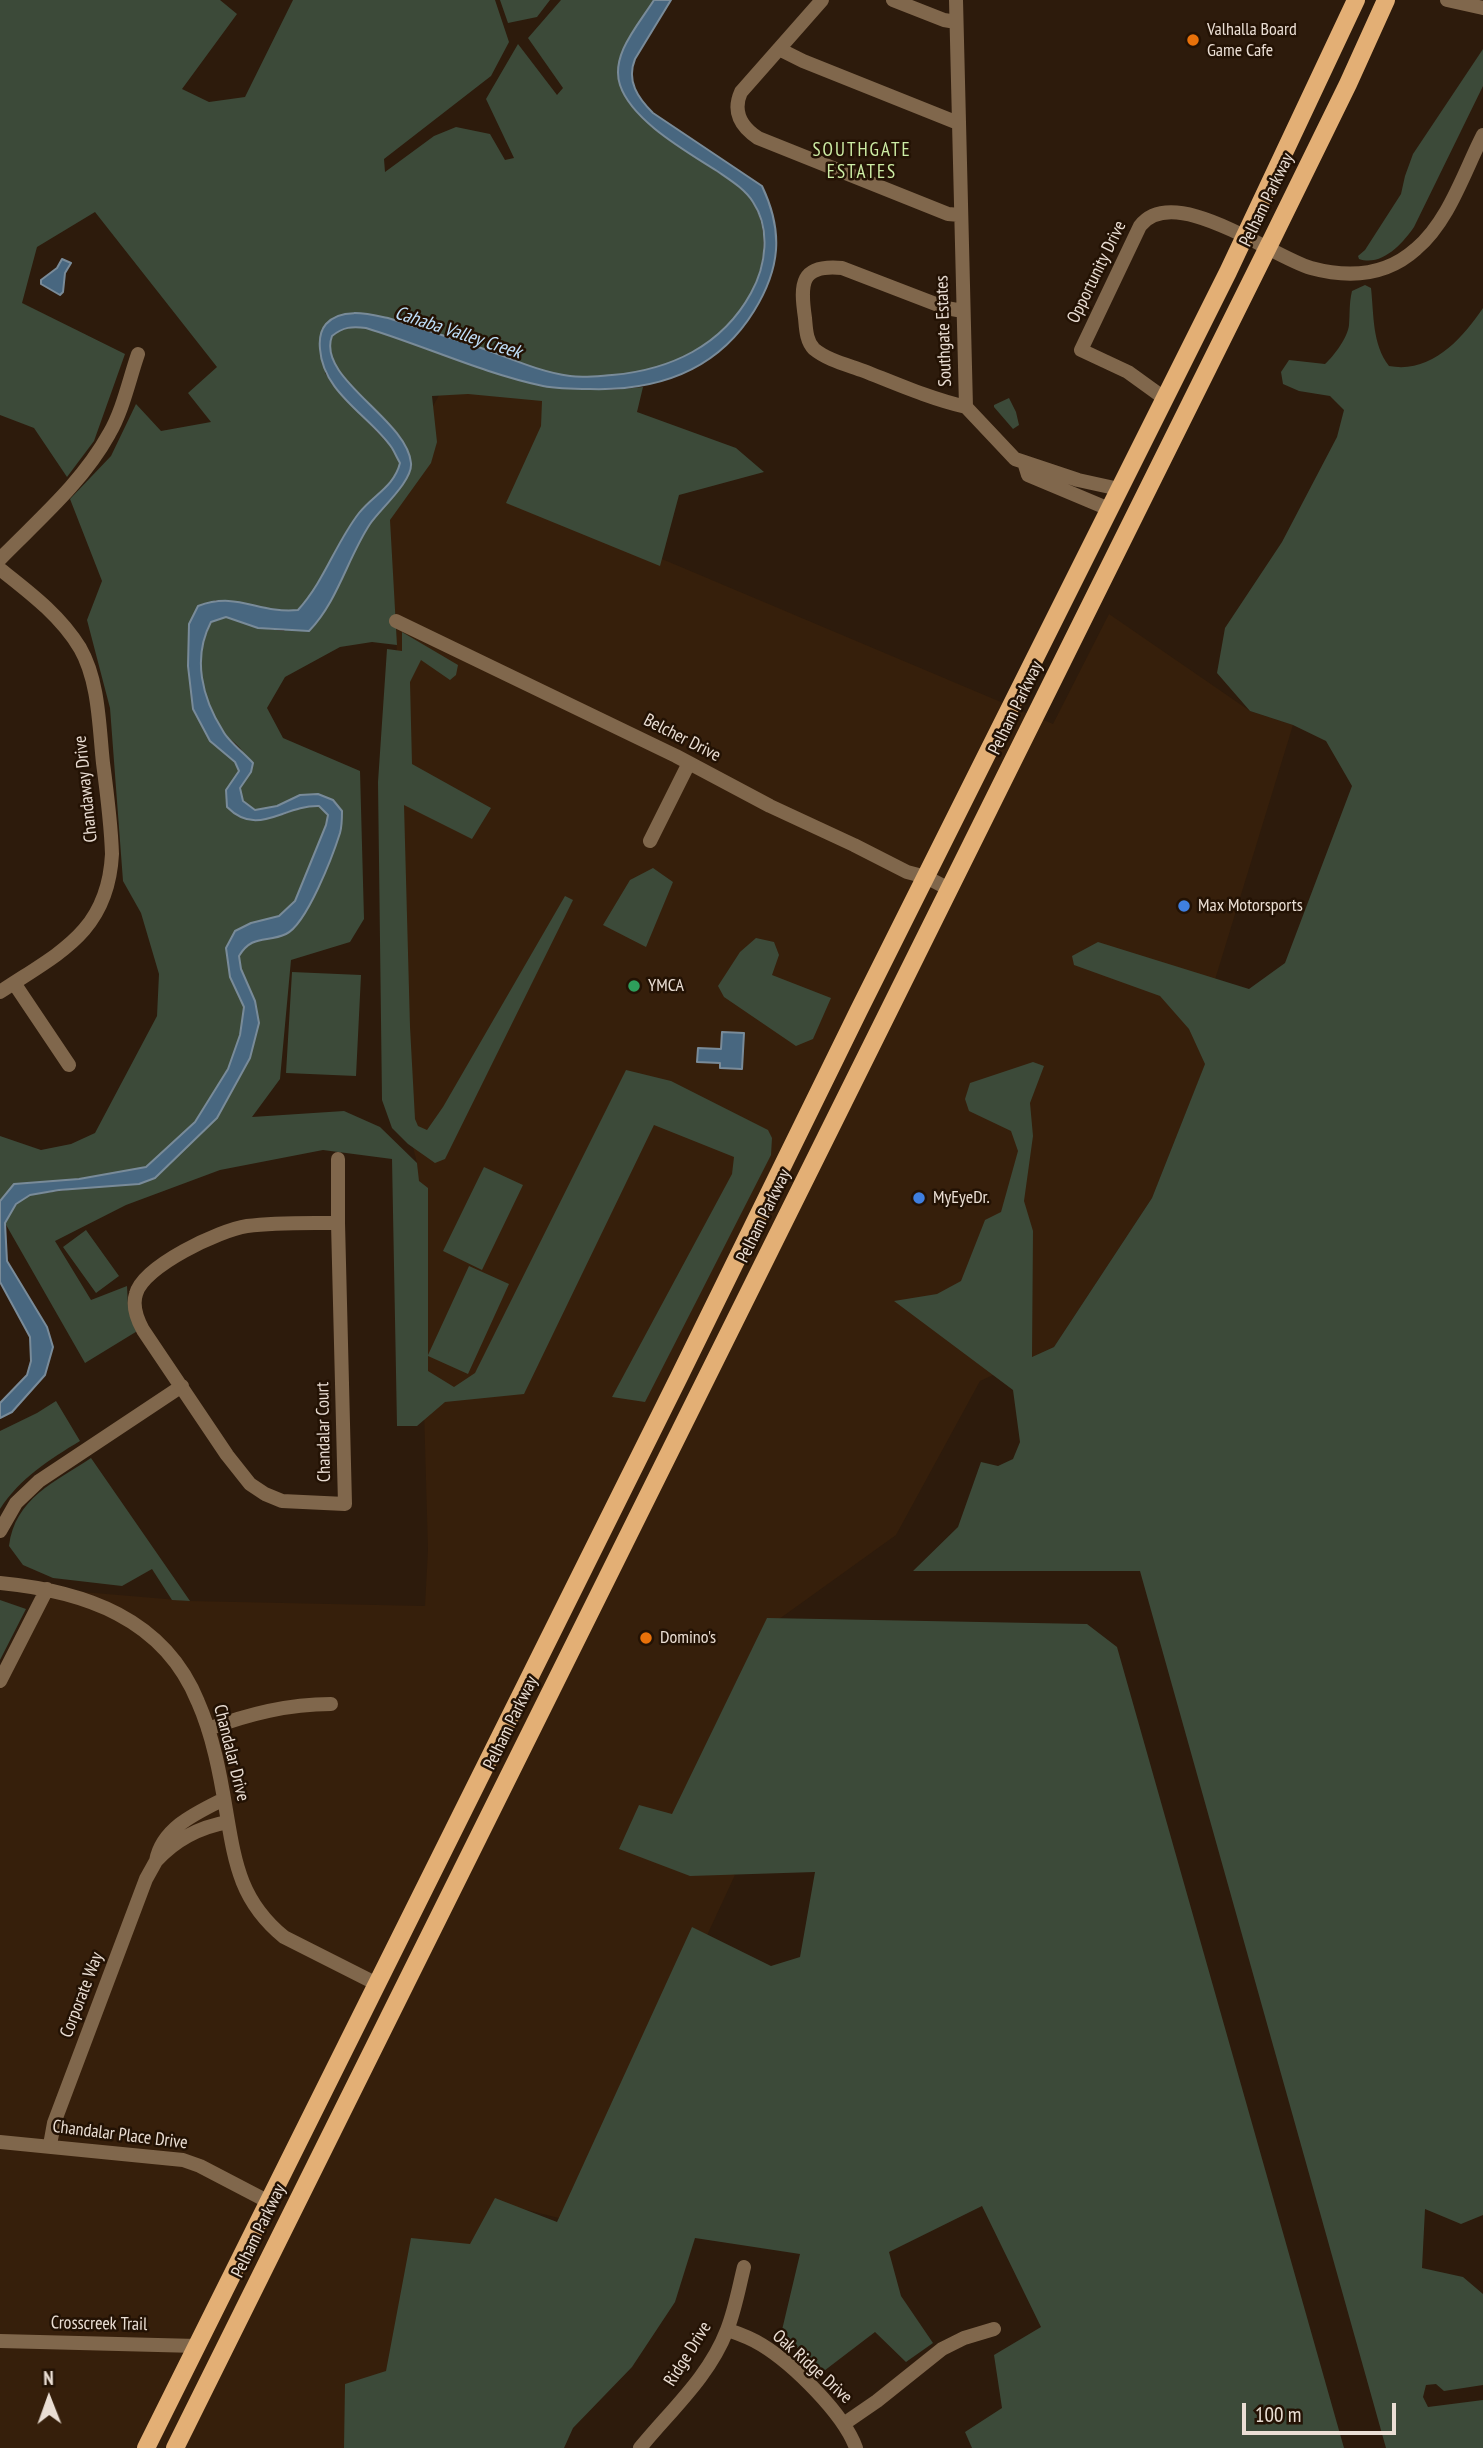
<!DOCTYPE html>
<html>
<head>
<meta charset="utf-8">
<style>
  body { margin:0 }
  #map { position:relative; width:1483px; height:2448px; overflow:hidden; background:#2d1b0c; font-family:"PT Sans Narrow",sans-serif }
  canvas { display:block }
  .north { position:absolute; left:14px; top:2364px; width:70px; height:70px; -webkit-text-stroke:5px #231204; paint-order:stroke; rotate:359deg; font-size:19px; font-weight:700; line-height:28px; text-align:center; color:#eaded4 }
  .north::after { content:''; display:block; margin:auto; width:24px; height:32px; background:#eaded4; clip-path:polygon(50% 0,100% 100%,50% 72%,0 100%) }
  .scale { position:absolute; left:1242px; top:2403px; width:154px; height:32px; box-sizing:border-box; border:4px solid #eaded4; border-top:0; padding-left:9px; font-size:21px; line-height:24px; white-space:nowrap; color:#eaded4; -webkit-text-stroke:5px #231204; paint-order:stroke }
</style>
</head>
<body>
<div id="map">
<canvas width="1483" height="2448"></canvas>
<div class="north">N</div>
<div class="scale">100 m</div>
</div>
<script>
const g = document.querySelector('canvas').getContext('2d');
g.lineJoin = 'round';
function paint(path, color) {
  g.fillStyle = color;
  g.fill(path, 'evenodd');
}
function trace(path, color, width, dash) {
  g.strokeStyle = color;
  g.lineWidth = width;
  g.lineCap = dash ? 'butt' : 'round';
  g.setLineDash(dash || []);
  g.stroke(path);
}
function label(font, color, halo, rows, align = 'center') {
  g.font = font + ' "PT Sans Narrow",sans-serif';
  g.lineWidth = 5;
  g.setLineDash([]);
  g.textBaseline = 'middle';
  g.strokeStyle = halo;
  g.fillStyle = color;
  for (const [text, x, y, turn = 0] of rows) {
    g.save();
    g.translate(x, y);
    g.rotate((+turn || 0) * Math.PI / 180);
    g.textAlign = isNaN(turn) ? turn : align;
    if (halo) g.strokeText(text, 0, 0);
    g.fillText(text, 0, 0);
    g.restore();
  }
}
paint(new Path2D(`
  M 465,348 L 567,387 L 515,497 L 1053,724 L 1109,614 L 1250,711 L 1293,725 L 1206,1009 L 1205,1065 L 1152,1198 L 1054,1347 L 980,1381 L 896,1535 L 775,1622 L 675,1833 L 735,1875 L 574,2222 L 500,2203 L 406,2448 L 0,2448 L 0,1686 L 47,1589 L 190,1601 L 425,1606 L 428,1550 L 417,1163 L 408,1128 L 396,621 L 383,497 Z`), '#361f0b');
paint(new Path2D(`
  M 0,0 L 220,0 L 237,14 L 182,89 L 209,102 L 245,97 L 293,0 L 495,0 L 509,42 L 491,76 L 384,159 L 385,172 L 434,136 L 456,127 L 490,134 L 505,160 L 514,158 L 486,99 L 518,44 L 557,95 L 563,88 L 528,38 L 561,0 L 654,0 L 625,47 L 620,86 C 649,112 676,139 706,164 C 722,177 745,185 754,204 C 784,262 739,332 686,357 C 652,373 609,380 572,376 C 540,373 511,358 481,348 C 464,343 446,341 429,338 C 396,332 363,326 330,319 L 325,373 L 334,386 L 391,447 L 400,463 C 394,487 373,495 359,513 C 334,544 326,579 298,610 C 269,612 243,600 215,600 L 188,666 L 193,710 L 210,741 L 235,762 L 239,771 L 226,790 L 227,808 L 283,815 L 303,806 L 319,806 L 328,816 L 326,825 L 295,901 L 279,916 L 251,923 L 230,977 L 244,1007 L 240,1035 L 228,1069 L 196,1122 L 146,1167 L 79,1179 L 15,1184 L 0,1201 L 0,1136 L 41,1150 L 71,1144 L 95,1133 L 157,1016 L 159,974 L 141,913 L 123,881 L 110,708 L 87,620 L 102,581 L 70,499 L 111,456 L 136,404 L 161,431 L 211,422 L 188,393 L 217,367 L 95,212 L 37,247 L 22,303 L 125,354 L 94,441 L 67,477 L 34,428 L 0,415 Z
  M 500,0 L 550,0 L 537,17 L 508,23 Z
  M 1483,49 L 1483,86 L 1414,227 C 1403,243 1382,267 1359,259 L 1358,256 L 1365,250 L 1401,194 L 1405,176 L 1413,154 Z
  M 1365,285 L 1371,288 C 1374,315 1372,344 1389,366 C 1431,374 1462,339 1483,308 L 1483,2215 L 1461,2224 L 1425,2209 L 1422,2268 L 1463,2277 L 1483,2294 L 1483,2385 L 1444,2391 L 1436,2384 L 1426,2385 L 1423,2397 L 1428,2407 L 1483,2400 L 1483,2448 L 1386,2448 L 1140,1571 L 913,1571 L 958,1527 L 981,1462 L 998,1466 L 1013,1459 L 1020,1442 L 1013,1390 L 894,1301 L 937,1294 L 961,1281 L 985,1220 L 1001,1212 L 1018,1151 L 1011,1131 L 969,1111 L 965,1099 L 970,1083 L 1033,1062 L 1044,1066 L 1030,1103 L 1033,1136 L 1024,1201 L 1033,1231 L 1032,1357 L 1054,1347 L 1152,1198 L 1205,1064 L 1189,1029 L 1160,996 L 1074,965 L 1072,956 L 1098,942 L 1249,989 L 1285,963 L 1352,786 L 1326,741 L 1293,725 L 1250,711 L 1217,673 L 1225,628 L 1282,542 L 1337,437 L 1344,410 L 1330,396 L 1299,391 L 1283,384 L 1281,372 L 1289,360 L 1325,364 C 1334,356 1348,337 1349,325 C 1350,314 1349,303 1352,291 Z
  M 352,326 L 366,328 L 577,389 L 612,390 L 643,387 L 637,412 L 736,448 L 764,472 L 679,495 L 660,566 L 506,503 L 541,426 L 542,401 L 468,394 L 432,396 L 437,442 L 431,463 L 390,520 L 397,645 L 372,642 L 340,647 L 285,677 L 267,708 L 283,738 L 360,771 L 364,919 L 350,942 L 291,960 L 280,1079 L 252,1117 L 344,1111 L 380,1127 L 417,1163 L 419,1181 L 428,1188 L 428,1355 L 469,1266 L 509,1284 L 468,1374 L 428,1356 L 428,1371 L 454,1387 L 475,1373 L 626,1070 L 671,1081 L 768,1130 L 772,1138 L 771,1155 L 645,1402 L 612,1397 L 732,1174 L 734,1157 L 654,1125 L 524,1394 L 445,1402 L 417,1426 L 397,1426 L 392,1159 L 323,1150 L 220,1170 L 126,1205 L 55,1241 L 91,1300 L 127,1286 L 128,1307 L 139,1330 L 85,1363 L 5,1223 L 16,1204 L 30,1195 L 154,1178 L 217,1118 L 255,1001 L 241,969 L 239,956 C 252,934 267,943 286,934 C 307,924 333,855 340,833 C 342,826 341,818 342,811 L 300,795 L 277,806 L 255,810 L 243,801 L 240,788 L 251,772 C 247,764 245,753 239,747 C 234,741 227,738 223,732 C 202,698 192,658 212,622 L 226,617 L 258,628 L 284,631 L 356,549 L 370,524 L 402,484 L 412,465 C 409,452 404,441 396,431 C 378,407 319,370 332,336 L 339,330 Z
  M 1009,398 L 1016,412 L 1019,425 L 1013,429 L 994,407 L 994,405 Z
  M 402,632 L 458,665 L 456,675 L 450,680 L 421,660 L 410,682 L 412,764 L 491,808 L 472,839 L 404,805 L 410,1027 L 415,1119 L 418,1126 L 427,1130 L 443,1107 L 565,896 L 573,900 L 445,1159 L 435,1163 L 408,1144 L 392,1128 L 382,1100 L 378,782 L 387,649 L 402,651 Z
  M 653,868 L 673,882 L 646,947 L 603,925 L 630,880 Z
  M 756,938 L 774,942 L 779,955 L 772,975 L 831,998 L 813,1039 L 796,1046 L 724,997 L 718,986 L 740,952 Z
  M 292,972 L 361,975 L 356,1076 L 286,1073 Z
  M 484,1167 L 523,1185 L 482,1270 L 443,1251 Z
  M 86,1230 L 119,1276 L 96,1293 L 63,1247 Z
  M 56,1401 L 80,1441 C 50,1459 19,1479 0,1509 L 0,1431 L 37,1413 Z
  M 91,1458 L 190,1601 L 172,1600 L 152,1569 L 122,1586 L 53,1578 L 23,1565 L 9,1546 C 15,1498 55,1482 91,1458 Z
  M 0,1600 L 26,1609 L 0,1660 Z
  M 767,1618 L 1087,1624 L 1117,1647 L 1344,2448 L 972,2448 L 965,2432 L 1002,2408 L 994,2355 L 1041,2327 L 982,2206 L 889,2252 L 901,2296 L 933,2343 L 906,2362 L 875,2332 L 820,2374 L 782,2330 L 800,2254 L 695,2238 L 675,2302 L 632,2367 L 573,2428 L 564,2448 L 344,2448 L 345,2384 L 386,2371 L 411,2238 L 470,2244 L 495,2198 L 557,2222 L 692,1927 L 771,1966 L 800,1957 L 815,1872 L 690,1876 L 619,1849 L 639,1805 L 672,1814 Z`), '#3c4a39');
const water = new Path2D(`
  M 654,0 L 671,0 L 635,59 C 626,81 638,98 653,113 L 762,186 C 784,232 780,269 754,311 C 717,371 658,391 590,389 C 575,389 558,389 543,386 C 482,373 425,346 366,328 C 352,326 343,327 332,336 C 316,378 407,419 411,463 C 413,481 380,509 370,524 C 347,559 338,601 309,631 L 258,628 L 226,617 L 211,622 C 192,658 202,698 223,731 C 228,741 244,753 253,763 L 251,772 L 240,788 L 243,801 L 255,810 L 277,806 L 300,795 L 318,794 L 333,800 L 342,811 C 342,818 342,826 340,833 C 333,855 307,924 286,934 C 267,943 252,934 239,956 L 241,969 L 255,1001 L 259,1023 L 250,1058 L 217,1118 L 155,1178 L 139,1184 L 59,1190 L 30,1195 L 16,1204 L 5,1223 L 7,1261 L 47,1327 L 53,1347 L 45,1375 L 12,1412 L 0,1418 L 0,1403 L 27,1375 L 31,1361 L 30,1337 L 0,1282 L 0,1201 L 14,1184 L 79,1179 L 146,1167 L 195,1122 L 228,1069 L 240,1035 L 244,1007 L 230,977 L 226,948 L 235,931 L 251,923 L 279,916 L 295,901 L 326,825 L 328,815 L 319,806 C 283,805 258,838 227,807 L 226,790 L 239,771 L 235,762 L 210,741 L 193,709 L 188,666 L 189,624 L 198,606 C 238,591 258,614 298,610 C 325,580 335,544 359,513 C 373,495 394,487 400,463 C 397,458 395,453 392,448 C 369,415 323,393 320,349 C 319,339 320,331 326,324 C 341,307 369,314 388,318 C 420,328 452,338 484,349 C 512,359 540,372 570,376 C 584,378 598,376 612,375 C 670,370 722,346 751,293 C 766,266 771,229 753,202 C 745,189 730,180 717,171 C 686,151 632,121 620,85 C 610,55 639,24 654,0 Z
  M 62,259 L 71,263 L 65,273 L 63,292 L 60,295 L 41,284 L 41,280 L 57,268 Z
  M 722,1032 L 744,1033 L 742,1069 L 720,1068 L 720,1063 L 697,1062 L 698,1048 L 721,1049 Z`);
paint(water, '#486780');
trace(water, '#798b99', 2);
trace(new Path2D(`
  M 822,0 L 741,92 C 732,112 741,127 758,138 L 948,214 L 960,215
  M 893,0 L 944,20 L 956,22
  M 956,0 L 966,407 L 1015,459 L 1078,480 L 1119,489
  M 1447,0 L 1483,8
  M 779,49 L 803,61 L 958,123
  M 963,311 L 946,308 L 842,268 C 800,264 800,284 805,318 C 806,328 806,341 814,349 C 827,360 848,365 864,371 C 897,384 931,399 966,407
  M 1164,398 L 1128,372 L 1081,350 L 1140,226 C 1174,182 1272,257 1311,268 C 1348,278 1386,276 1416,249 C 1449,221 1464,172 1483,135
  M 1024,462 L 1028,475 L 1109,509
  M 0,559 C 38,520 82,483 109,434 C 123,410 129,380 138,354
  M 0,569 C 29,592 60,615 80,648 C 99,681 99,726 103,763 C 107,793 111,823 112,854 C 108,933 58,953 0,992
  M 396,621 L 676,756 L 770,806 L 854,845 L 907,872 L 926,877 L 949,889
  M 650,841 L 689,763
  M 14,983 L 69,1065
  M 338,1159 L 338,1223
  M 338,1223 L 345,1504 L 282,1501 L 265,1494 L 250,1484 L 227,1455 L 143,1330 C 137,1319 132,1306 136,1294 C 143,1266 220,1230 247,1226 C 277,1222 308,1223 338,1223 Z
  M 0,1531 L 16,1503 L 39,1481 L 182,1386
  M 0,1583 C 84,1591 164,1618 198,1702 C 213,1736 220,1774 226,1810 C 235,1863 240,1901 284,1937 L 377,1984
  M 0,1681 L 47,1589
  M 208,1729 C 249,1714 288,1704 331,1704
  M 224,1799 C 196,1813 162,1828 156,1861 C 175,1840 200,1827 228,1822
  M 0,2142 L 183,2160 L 200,2166 L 269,2202
  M 50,2145 L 54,2123 L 146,1879 L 156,1861
  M 728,2330 C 740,2334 751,2338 762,2345 C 793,2364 844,2414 856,2448
  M 0,2341 L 197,2346
  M 845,2423 L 877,2401 L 942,2349 L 964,2338 L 994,2329
  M 640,2448 C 671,2410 709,2377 727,2330 C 735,2310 739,2287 744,2267`), '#80674c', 14);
trace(new Path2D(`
  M 146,2448 L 679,1377 L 859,1010 L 1228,272 L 1356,0
  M 175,2448 L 1273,237 L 1348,84 L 1386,0`), '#e3af75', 18);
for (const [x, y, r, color] of [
  [1193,40,7,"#e8710a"],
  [1184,906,7,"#3f7fe0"],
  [634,986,7,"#2e9e5b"],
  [919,1198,7,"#3f7fe0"],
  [646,1638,7,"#e8710a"]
]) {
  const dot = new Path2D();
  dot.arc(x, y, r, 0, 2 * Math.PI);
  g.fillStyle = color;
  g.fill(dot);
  trace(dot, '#231204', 2.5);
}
label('18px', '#eaded4', '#231204', [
  ["Valhalla Board",1207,30],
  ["Game Cafe",1207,51],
  ["Max Motorsports",1198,906],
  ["YMCA",648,986],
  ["MyEyeDr.",933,1198],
  ["Domino's",660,1638]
], 'left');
label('18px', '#eaded4', '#231204', [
  ["Pelham Parkway",1267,200,-64],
  ["Opportunity Drive",1097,272,-64],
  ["Southgate Estates",944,331,-92],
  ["Pelham Parkway",1016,708,-64],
  ["Belcher Drive",682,738,27],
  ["Chandaway Drive",86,789,-96],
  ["Pelham Parkway",764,1216,-64],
  ["Chandalar Court",324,1432,-91],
  ["Pelham Parkway",511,1723,-64],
  ["Chandalar Drive",231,1753,76],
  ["Corporate Way",82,1995,-69],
  ["Chandalar Place Drive",120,2135,7],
  ["Pelham Parkway",259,2231,-64],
  ["Crosscreek Trail",99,2324,1],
  ["Ridge Drive",688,2354,-58],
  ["Oak Ridge Drive",812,2367,42]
]);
g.letterSpacing = '2px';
label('19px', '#cdeda5', '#231204', [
  ["SOUTHGATE",862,151],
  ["ESTATES",862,173]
]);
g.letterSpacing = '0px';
label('italic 19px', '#c0e0fb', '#231204', [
  ["Cahaba Valley Creek",458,333,18]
]);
</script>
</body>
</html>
